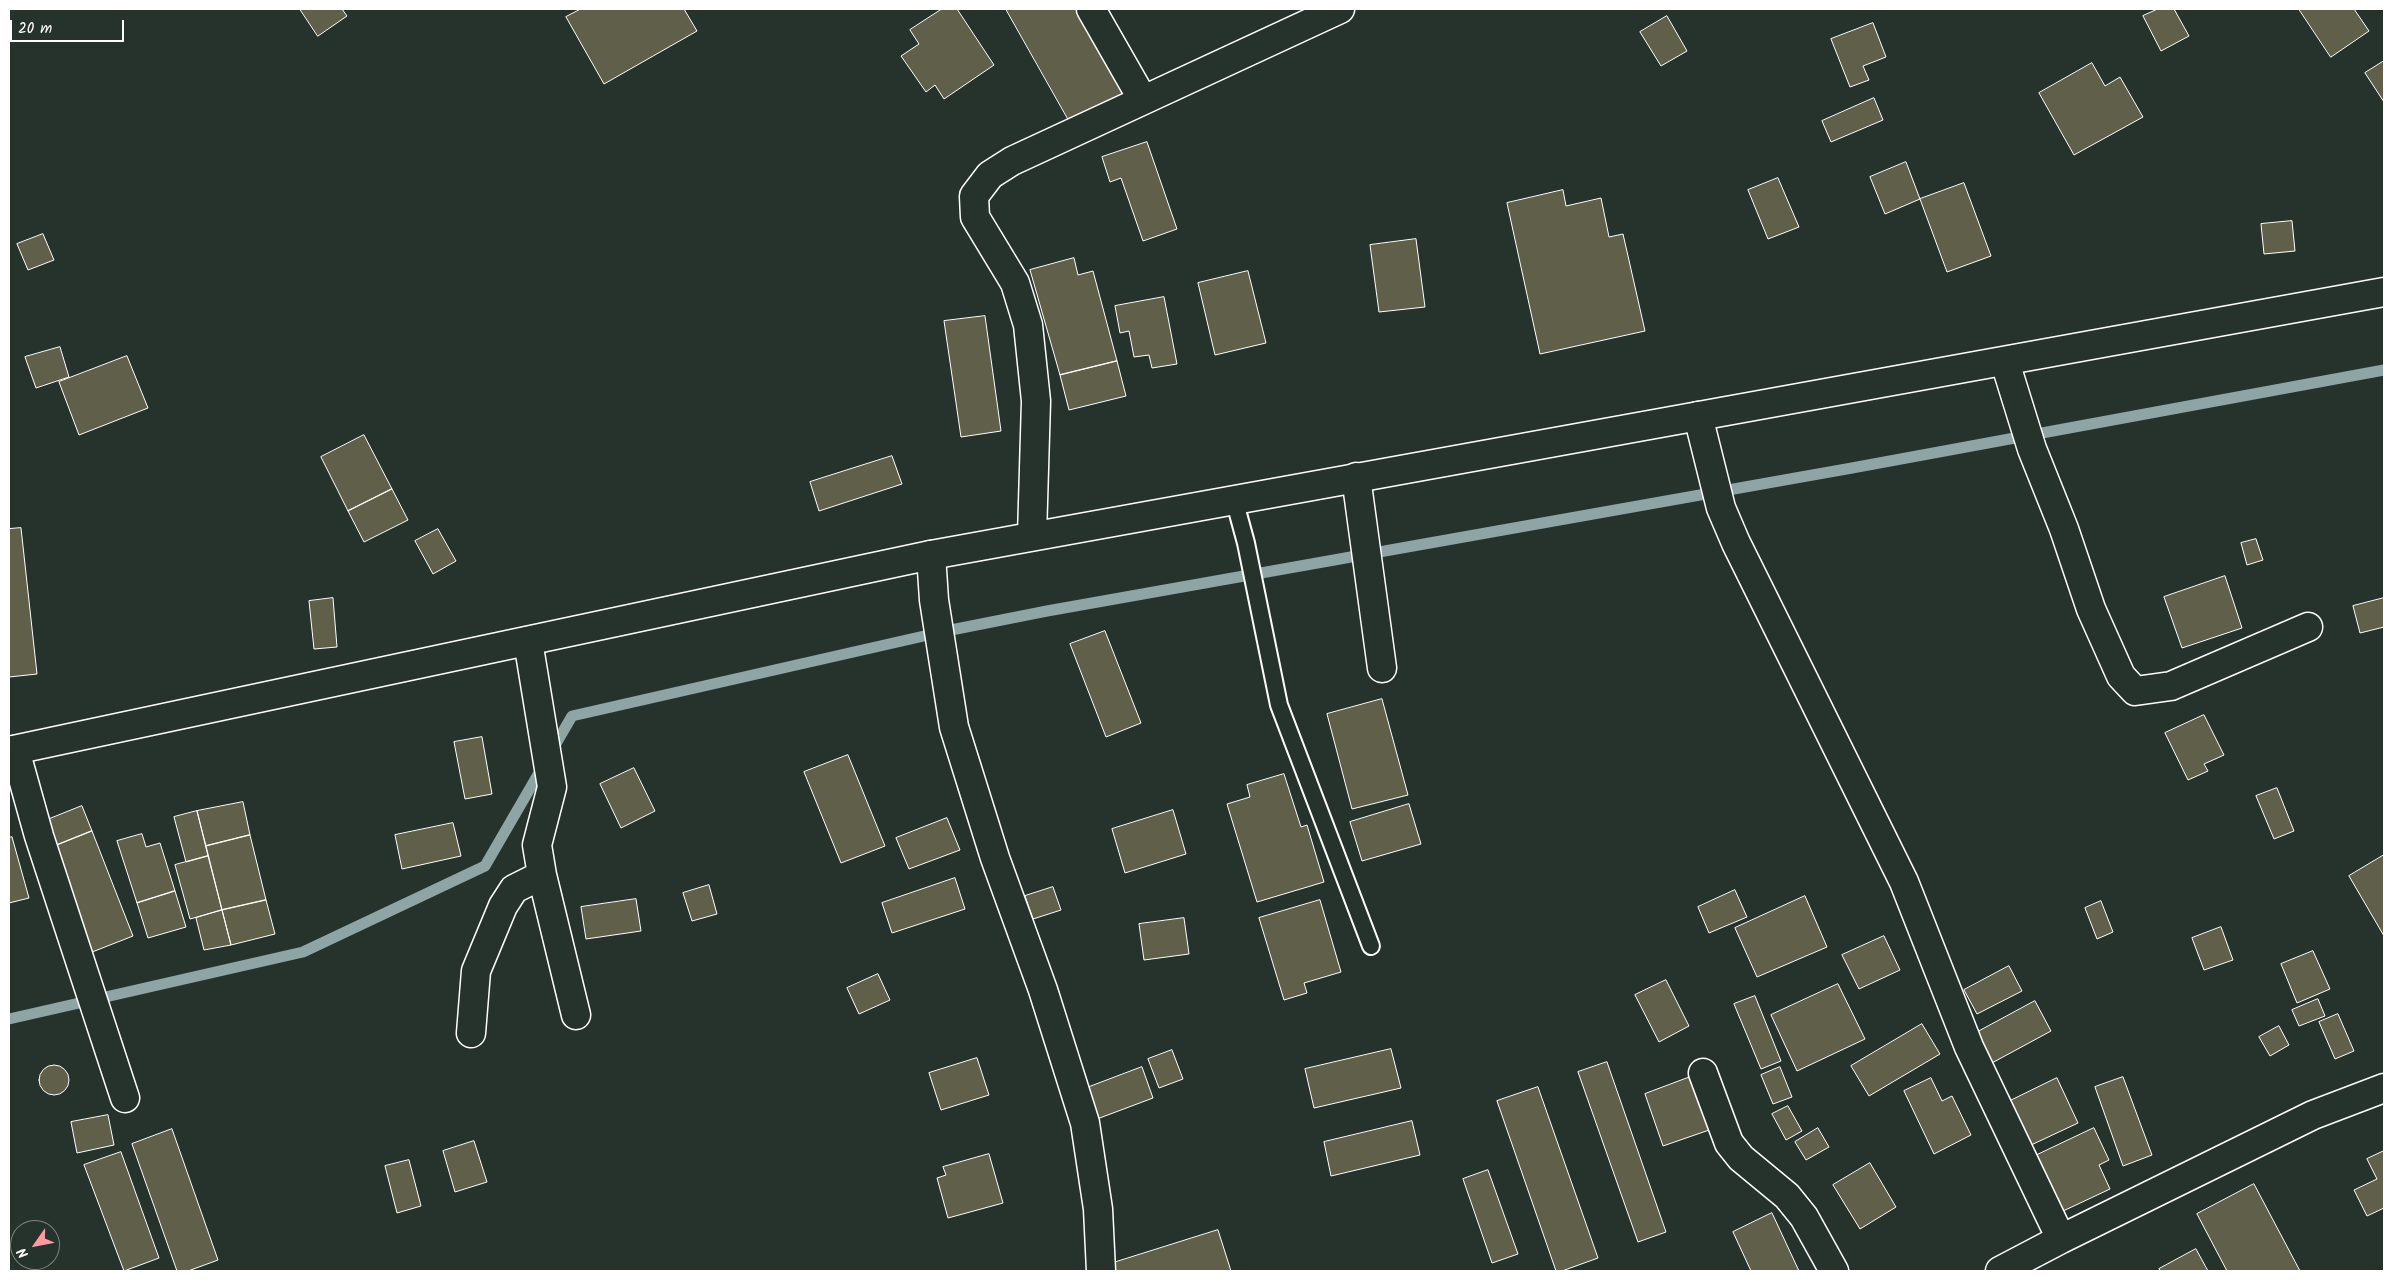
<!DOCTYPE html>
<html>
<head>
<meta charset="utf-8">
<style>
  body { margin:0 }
  #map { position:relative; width:2393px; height:1280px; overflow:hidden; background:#26332d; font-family:Kalam,sans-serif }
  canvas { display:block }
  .frame { position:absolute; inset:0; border:10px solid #fff; pointer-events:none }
  .north { position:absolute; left:10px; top:1220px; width:50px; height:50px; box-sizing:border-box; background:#26332d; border:1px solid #7d8581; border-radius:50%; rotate:237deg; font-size:14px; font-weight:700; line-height:20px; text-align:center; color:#fff }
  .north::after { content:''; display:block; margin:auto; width:18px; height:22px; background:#ff9aa2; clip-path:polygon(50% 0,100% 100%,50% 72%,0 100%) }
  .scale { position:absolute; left:10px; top:20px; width:114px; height:22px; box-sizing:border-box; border:2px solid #fff; border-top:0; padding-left:6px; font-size:15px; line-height:18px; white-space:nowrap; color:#fff; -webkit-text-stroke:4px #26332d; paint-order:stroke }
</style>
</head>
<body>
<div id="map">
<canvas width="2393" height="1280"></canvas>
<div class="frame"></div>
<div class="north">N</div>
<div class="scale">20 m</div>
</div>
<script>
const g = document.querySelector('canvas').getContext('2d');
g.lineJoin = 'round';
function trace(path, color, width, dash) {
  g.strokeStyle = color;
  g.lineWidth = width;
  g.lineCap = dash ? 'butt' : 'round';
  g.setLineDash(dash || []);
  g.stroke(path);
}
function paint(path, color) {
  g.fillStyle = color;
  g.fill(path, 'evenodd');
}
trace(new Path2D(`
  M 9,1019 L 303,952 L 485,866 L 572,716 L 946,631 L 1047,611 L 1852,468 L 2384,370`), '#8fa4a5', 11);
const building = new Path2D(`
  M 300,9 L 342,9 L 347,16 L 318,36 Z
  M 581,9 L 684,9 L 697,31 L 604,84 L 566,17 Z
  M 942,9 L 957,9 L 994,65 L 944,99 L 935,85 L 926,92 L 901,56 L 919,44 L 910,30 Z
  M 1006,9 L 1078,9 L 1125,93 L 1071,124 Z
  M 2158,9 L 2174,9 L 2189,36 L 2161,51 L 2143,16 Z
  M 2299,9 L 2354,9 L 2369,31 L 2331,57 Z
  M 1667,16 L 1687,51 L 1661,66 L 1640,32 Z
  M 1873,23 L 1886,57 L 1863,66 L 1869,80 L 1850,87 L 1831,39 Z
  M 2384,61 L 2384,102 L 2365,73 Z
  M 2092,63 L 2105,86 L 2120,77 L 2143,117 L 2074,155 L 2039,93 Z
  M 1874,98 L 1883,120 L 1831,142 L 1822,121 Z
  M 1147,142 L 1177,229 L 1143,241 L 1121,178 L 1110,182 L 1102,157 Z
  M 1906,162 L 1920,199 L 1885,214 L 1870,177 Z
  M 1778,178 L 1799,227 L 1768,239 L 1748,190 Z
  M 1964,183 L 1991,256 L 1947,272 L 1920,199 Z
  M 1563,190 L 1566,206 L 1601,198 L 1609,237 L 1623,234 L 1645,331 L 1540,354 L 1507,203 Z
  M 2292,221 L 2295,251 L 2264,254 L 2261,224 Z
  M 43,234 L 54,260 L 28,270 L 17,244 Z
  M 1416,239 L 1425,307 L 1379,312 L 1370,245 Z
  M 1074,258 L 1078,275 L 1093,271 L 1117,361 L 1060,375 L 1030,270 Z
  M 1248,271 L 1266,343 L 1215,355 L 1198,283 Z
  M 1164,297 L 1177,364 L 1152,368 L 1149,355 L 1134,357 L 1129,331 L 1120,333 L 1115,306 Z
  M 985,316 L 1001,431 L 961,437 L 944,321 Z
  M 60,347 L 69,377 L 36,388 L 25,357 Z
  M 127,356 L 148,408 L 79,435 L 59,382 Z
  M 1117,361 L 1126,396 L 1069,410 L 1060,375 Z
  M 364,435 L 392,489 L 348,511 L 321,457 Z
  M 892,456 L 902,484 L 819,511 L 810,482 Z
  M 392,489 L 408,520 L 364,542 L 348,511 Z
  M 21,528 L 37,674 L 9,677 L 9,529 Z
  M 438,529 L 456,561 L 433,574 L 415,541 Z
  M 2256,539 L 2263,560 L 2247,565 L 2241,543 Z
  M 2225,576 L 2242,628 L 2182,648 L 2164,597 Z
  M 333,598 L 337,647 L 314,649 L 309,601 Z
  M 2384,598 L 2384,627 L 2360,633 L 2353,606 Z
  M 1105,631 L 1141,723 L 1106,737 L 1070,644 Z
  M 1382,699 L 1408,795 L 1352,809 L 1327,714 Z
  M 2204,715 L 2224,755 L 2204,764 L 2208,771 L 2188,780 L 2165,733 Z
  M 482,737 L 492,794 L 465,799 L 454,742 Z
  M 848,755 L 885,846 L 841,863 L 804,772 Z
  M 634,768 L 655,811 L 621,828 L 600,784 Z
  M 1284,774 L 1301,827 L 1307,825 L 1324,882 L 1257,902 L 1227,804 L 1250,797 L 1247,785 Z
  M 2277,788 L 2294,831 L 2274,839 L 2256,796 Z
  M 243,802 L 250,835 L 206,846 L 197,811 Z
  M 1409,804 L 1421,844 L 1362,861 L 1350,822 Z
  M 82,806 L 92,831 L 52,847 L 42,822 Z
  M 1173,810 L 1186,854 L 1125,873 L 1112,829 Z
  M 197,811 L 208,856 L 186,862 L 174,817 Z
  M 947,818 L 960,850 L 909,869 L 896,838 Z
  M 453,823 L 461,856 L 402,869 L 395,835 Z
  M 92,831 L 133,936 L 87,954 L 47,849 Z
  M 142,834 L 146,847 L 160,843 L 175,891 L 137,903 L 117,841 Z
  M 250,835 L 266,900 L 222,910 L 206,846 Z
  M 12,837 L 29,898 L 9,903 L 9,838 Z
  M 2384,855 L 2384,936 L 2349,876 Z
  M 208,856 L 222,910 L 190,919 L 175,865 Z
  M 955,878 L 965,909 L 892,933 L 882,903 Z
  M 709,885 L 717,914 L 692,921 L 683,893 Z
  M 1053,887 L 1061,910 L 1033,919 L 1025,896 Z
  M 1735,890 L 1747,917 L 1709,933 L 1698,907 Z
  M 175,891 L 186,927 L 148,938 L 137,903 Z
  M 1805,896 L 1827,947 L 1757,977 L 1735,928 Z
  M 636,899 L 641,931 L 586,939 L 581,907 Z
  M 266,900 L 275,934 L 231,945 L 222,910 Z
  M 1320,900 L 1341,972 L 1304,983 L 1307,993 L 1284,1000 L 1259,918 Z
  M 2101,901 L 2113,932 L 2097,939 L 2085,908 Z
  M 222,910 L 231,945 L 204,950 L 196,918 Z
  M 1184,918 L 1189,954 L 1144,960 L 1139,924 Z
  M 2221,927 L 2233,960 L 2204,970 L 2192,938 Z
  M 1884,936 L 1900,970 L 1859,989 L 1842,955 Z
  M 2313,951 L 2330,989 L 2297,1003 L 2281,964 Z
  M 2009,966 L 2022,991 L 1977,1014 L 1964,990 Z
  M 878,974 L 890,1000 L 859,1014 L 847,988 Z
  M 1666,980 L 1689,1026 L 1659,1042 L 1635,995 Z
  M 1838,984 L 1865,1039 L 1797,1071 L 1771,1015 Z
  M 1755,996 L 1781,1061 L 1761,1069 L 1734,1004 Z
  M 2318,999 L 2325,1016 L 2299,1026 L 2292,1010 Z
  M 2035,1001 L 2051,1031 L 1990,1064 L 1974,1034 Z
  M 2338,1014 L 2354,1051 L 2335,1059 L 2319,1022 Z
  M 1922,1024 L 1940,1054 L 1869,1096 L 1851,1066 Z
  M 2279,1026 L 2289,1045 L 2270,1056 L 2259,1037 Z
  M 1391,1049 L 1401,1088 L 1314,1108 L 1305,1069 Z
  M 1172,1050 L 1183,1079 L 1159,1088 L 1148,1059 Z
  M 977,1058 L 989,1095 L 941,1110 L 929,1073 Z
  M 1607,1062 L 1666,1232 L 1638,1242 L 1578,1072 Z
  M39 1080a15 15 0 1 1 30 0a15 15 0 1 1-30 0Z
  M 1142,1067 L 1153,1098 L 1097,1119 L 1084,1089 Z
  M 1780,1067 L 1792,1097 L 1773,1104 L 1761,1075 Z
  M 1693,1076 L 1712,1129 L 1663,1146 L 1645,1094 Z
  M 2123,1077 L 2152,1155 L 2123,1166 L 2095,1087 Z
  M 1931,1078 L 1942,1101 L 1952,1096 L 1971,1135 L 1934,1154 L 1904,1091 Z
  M 2057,1078 L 2078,1123 L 2029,1146 L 2008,1102 Z
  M 1538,1087 L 1598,1258 L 1562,1271 L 1556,1271 L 1497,1101 Z
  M 1788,1106 L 1802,1131 L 1786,1140 L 1772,1114 Z
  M 108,1115 L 114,1145 L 77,1153 L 71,1122 Z
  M 1412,1121 L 1420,1155 L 1331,1176 L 1324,1142 Z
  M 1818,1128 L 1829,1147 L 1806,1160 L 1795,1142 Z
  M 2094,1128 L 2109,1160 L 2099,1165 L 2110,1189 L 2061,1212 L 2035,1156 Z
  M 172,1129 L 218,1260 L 188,1271 L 177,1271 L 132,1144 Z
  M 474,1141 L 487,1182 L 455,1192 L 443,1151 Z
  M 2384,1151 L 2384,1208 L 2367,1216 L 2354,1190 L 2377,1179 L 2367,1159 Z
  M 121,1152 L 159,1258 L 124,1271 L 84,1165 Z
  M 989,1154 L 1003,1203 L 948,1218 L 937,1178 L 946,1175 L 943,1167 Z
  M 409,1160 L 421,1206 L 397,1213 L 385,1166 Z
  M 1870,1163 L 1896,1207 L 1860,1229 L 1833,1185 Z
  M 1488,1170 L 1518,1254 L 1492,1263 L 1463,1179 Z
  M 2254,1184 L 2300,1271 L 2227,1271 L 2197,1214 Z
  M 1772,1213 L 1799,1271 L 1751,1271 L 1733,1232 Z
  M 1218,1230 L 1231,1271 L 1116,1271 L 1113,1263 Z
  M 2196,1249 L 2208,1271 L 2161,1271 L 2159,1269 Z`);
paint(building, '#605f4a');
trace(building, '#fff', 1);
const service = new Path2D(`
  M 1234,499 L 1246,543 L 1279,705 L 1371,946`);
const minor = new Path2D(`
  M 1091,9 L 1143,100
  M 2005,362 L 2032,449 L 2064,529 L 2091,609 L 2121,676 L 2135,691 L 2171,686 L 2308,627
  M 1698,416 L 1721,508 L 1736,543 L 1904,882 L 1969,1047 L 2061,1239
  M 1356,477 L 1382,668
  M 1032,536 L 1036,401 L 1028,325 L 1015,283 L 975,217 L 974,196 L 990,175 L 1012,161 L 1340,9
  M 931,555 L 934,600 L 954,727 L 995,858 L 1043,990 L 1085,1123 L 1098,1209 L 1101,1271
  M 528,641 L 552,787 L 537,845 L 542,875 L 576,1015
  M 15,750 L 39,836 L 125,1098
  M 471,1033 L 476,971 L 503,906 L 514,889 L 542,875
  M 1703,1073 L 1729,1143 L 1741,1158 L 1787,1196 L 1804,1217 L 1834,1271
  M 2000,1271 L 2061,1239 L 2313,1115 L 2384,1088`);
const secondary = new Path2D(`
  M 9,751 L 931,555 L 2384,292`);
trace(service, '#fff', 20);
trace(minor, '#fff', 31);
trace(secondary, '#fff', 31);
trace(service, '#26332d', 16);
trace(minor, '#26332d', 28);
trace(secondary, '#26332d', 28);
</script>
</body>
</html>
